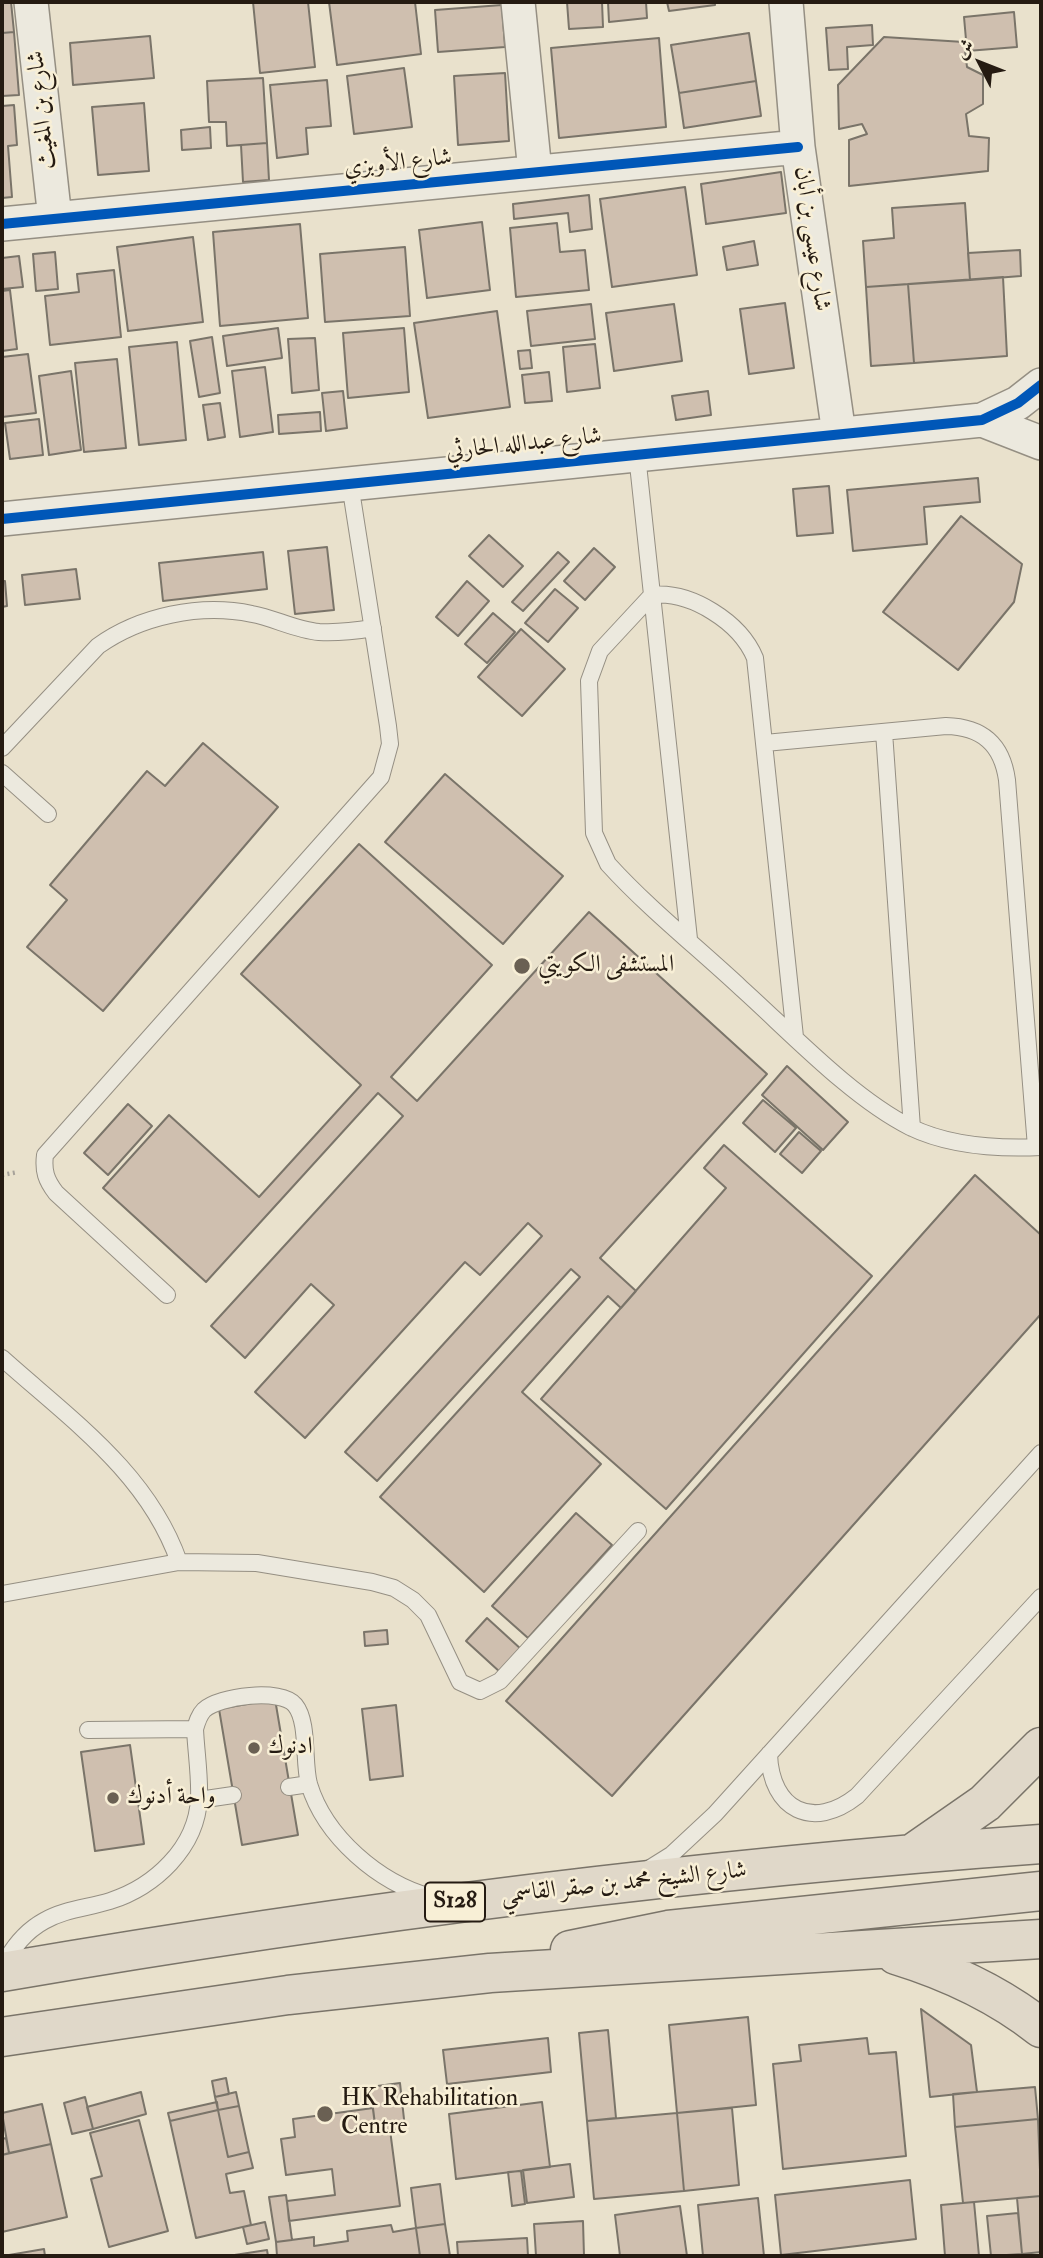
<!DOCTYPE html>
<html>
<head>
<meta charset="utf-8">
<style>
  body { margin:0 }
  #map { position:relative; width:1043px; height:2258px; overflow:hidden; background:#e9e1cc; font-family:"IM FELL Double Pica",Amiri,serif }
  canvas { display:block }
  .frame { position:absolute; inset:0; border:4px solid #251b12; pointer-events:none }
  .north { position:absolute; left:945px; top:28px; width:70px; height:70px; -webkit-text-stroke:5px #f8efd6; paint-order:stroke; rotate:312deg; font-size:19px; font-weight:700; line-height:28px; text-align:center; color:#251b12 }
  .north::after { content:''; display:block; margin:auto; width:24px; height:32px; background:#251b12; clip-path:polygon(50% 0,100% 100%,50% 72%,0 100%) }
</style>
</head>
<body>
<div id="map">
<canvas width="1043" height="2258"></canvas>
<div class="frame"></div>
<div class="north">ش</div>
</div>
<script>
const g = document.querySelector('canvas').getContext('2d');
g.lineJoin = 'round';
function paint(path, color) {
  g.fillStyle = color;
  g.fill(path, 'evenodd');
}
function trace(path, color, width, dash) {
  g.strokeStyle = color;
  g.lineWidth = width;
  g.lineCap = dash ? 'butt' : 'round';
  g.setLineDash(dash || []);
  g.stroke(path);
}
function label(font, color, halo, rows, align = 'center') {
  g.font = font + ' "IM FELL Double Pica",Amiri,serif';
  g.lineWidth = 5;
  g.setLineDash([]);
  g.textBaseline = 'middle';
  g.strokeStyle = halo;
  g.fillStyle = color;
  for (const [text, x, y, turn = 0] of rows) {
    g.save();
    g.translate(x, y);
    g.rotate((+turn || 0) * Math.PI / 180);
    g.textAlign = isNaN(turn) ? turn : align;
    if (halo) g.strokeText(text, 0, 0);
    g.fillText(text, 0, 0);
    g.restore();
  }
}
const building = new Path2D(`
  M 2,2 L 11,2 L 14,32 L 2,33 Z
  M 253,2 L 308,2 L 315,67 L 260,73 Z
  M 329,2 L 415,2 L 421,54 L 337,65 Z
  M 567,2 L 602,2 L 603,27 L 569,29 Z
  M 608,2 L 646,2 L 647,18 L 609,22 Z
  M 667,2 L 715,2 L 715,5 L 669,11 Z
  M 502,5 L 505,47 L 438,52 L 435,10 Z
  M 1014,12 L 1017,47 L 967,51 L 964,17 Z
  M 872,25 L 873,45 L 847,47 L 848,69 L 829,70 L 826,28 Z
  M 14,32 L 19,95 L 2,96 L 2,33 Z
  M 749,33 L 756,81 L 679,93 L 671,45 Z
  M 150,36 L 154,78 L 73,85 L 70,43 Z
  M 884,37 L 964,42 L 967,67 L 983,75 L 983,104 L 966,114 L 969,136 L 989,138 L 988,171 L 849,186 L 849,140 L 867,134 L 862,124 L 839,129 L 838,85 Z
  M 659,38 L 666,127 L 559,138 L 551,48 Z
  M 404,68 L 412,127 L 354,134 L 347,76 Z
  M 505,73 L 509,141 L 458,145 L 454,76 Z
  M 263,78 L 267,143 L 227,146 L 226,122 L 209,122 L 207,81 Z
  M 327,80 L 331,126 L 306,128 L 308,154 L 277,158 L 270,85 Z
  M 756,81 L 761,116 L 684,128 L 679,93 Z
  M 144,103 L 149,171 L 98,175 L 92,107 Z
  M 14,105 L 17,145 L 8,146 L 12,197 L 2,198 L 2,106 Z
  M 210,127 L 211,148 L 182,150 L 181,130 Z
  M 267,143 L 269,180 L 243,182 L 241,145 Z
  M 781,172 L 786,213 L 706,224 L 701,184 Z
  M 685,187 L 697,275 L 612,287 L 600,199 Z
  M 589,195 L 592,229 L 570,232 L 568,213 L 514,219 L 513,204 Z
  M 965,203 L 970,280 L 866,287 L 863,241 L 894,238 L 892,208 Z
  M 482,222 L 490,290 L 427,298 L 419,230 Z
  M 557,223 L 560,252 L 585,250 L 589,290 L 516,297 L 510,228 Z
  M 300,224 L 308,318 L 220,326 L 213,232 Z
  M 193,237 L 203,322 L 128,331 L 117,247 Z
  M 754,241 L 758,265 L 727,270 L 723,247 Z
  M 405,247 L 410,316 L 325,322 L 320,254 Z
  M 1020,250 L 1021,276 L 970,280 L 968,253 Z
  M 55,252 L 58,289 L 36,291 L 33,254 Z
  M 19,256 L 23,287 L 2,289 L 2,258 Z
  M 114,270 L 121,337 L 50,345 L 45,296 L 79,292 L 77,274 Z
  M 1003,277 L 1007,356 L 914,363 L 908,284 Z
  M 908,284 L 914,363 L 871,366 L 866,287 Z
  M 10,290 L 17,349 L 2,351 L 2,291 Z
  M 785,303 L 794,368 L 749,374 L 740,309 Z
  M 591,304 L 595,339 L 531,346 L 527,311 Z
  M 674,304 L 682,361 L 614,371 L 606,313 Z
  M 497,311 L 510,407 L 428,418 L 414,323 Z
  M 278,328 L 282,358 L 227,366 L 223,336 Z
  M 404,328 L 409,392 L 348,398 L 343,333 Z
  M 212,337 L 220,393 L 199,397 L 190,341 Z
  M 315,338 L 319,390 L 292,393 L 288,339 Z
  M 177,342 L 186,440 L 139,445 L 129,347 Z
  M 595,344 L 600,388 L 567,392 L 563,347 Z
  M 530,350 L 532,368 L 520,369 L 518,351 Z
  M 28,354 L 36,413 L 2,417 L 2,357 Z
  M 117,359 L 126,448 L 84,452 L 75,363 Z
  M 265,367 L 273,432 L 240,437 L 232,371 Z
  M 71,371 L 81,450 L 49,455 L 39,376 Z
  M 549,372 L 552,401 L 525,403 L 522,375 Z
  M 343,391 L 347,428 L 326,431 L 322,393 Z
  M 708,391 L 711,415 L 676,420 L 672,396 Z
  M 220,403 L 225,437 L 208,440 L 203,405 Z
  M 320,412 L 321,431 L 279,434 L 278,415 Z
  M 39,419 L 43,455 L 10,459 L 5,423 Z
  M 978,478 L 980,502 L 924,507 L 927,544 L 853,551 L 847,490 Z
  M 829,486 L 833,533 L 797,536 L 793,489 Z
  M 961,516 L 1022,564 L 1014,602 L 958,670 L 883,612 Z
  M 489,535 L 523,566 L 503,587 L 469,556 Z
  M 327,547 L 334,610 L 295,614 L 288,551 Z
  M 594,548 L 615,567 L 585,600 L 564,581 Z
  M 263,552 L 267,589 L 163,601 L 159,563 Z
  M 558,552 L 569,562 L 523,611 L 512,602 Z
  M 76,569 L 80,599 L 25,605 L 22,575 Z
  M 2,581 L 5,581 L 7,606 L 2,607 Z
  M 467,581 L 489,601 L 458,636 L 436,617 Z
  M 555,589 L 578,608 L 548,642 L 525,623 Z
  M 493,613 L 515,632 L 487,663 L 465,644 Z
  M 521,629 L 565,669 L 522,716 L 478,677 Z
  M 203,743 L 278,807 L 103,1011 L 27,947 L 67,900 L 50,885 L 147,771 L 165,786 Z
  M 445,774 L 563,876 L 503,944 L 385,842 Z
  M 359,844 L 492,965 L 391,1077 L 417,1101 L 589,912 L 767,1074 L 600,1258 L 636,1291 L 621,1308 L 608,1296 L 522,1392 L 601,1464 L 484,1592 L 380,1497 L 580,1277 L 571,1269 L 377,1481 L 345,1452 L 542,1236 L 528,1223 L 480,1275 L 465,1262 L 305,1438 L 255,1392 L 334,1305 L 311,1284 L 245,1358 L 211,1326 L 403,1116 L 378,1093 L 206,1282 L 103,1188 L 169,1115 L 259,1197 L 361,1085 L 241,974 Z
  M 787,1066 L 848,1122 L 823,1150 L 762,1095 Z
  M 763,1100 L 796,1128 L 775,1152 L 743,1123 Z
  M 128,1104 L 152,1126 L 108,1175 L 84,1153 Z
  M 799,1132 L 821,1151 L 802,1173 L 780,1154 Z
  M 724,1145 L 872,1276 L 666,1509 L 541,1399 L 726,1188 L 704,1168 Z
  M 975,1175 L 1041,1235 L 1041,1314 L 612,1796 L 506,1701 Z
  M 576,1513 L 612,1545 L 528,1638 L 492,1606 Z
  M 487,1618 L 522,1650 L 501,1673 L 466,1641 Z
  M 387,1630 L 388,1644 L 365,1646 L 364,1632 Z
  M 275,1699 L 298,1835 L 242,1845 L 219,1709 Z
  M 396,1705 L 403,1776 L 370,1780 L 362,1709 Z
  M 130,1745 L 144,1844 L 95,1851 L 81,1752 Z
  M 921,2009 L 971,2045 L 977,2092 L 930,2097 Z
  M 748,2017 L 756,2105 L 677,2113 L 669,2025 Z
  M 608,2030 L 616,2118 L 587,2121 L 579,2033 Z
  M 548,2038 L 551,2072 L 447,2084 L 443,2050 Z
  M 867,2038 L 869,2054 L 896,2052 L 906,2156 L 783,2169 L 773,2064 L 801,2061 L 799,2045 Z
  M 226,2078 L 229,2094 L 215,2097 L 212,2081 Z
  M 400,2083 L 405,2128 L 376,2132 L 370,2087 Z
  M 1035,2087 L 1038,2119 L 955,2127 L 953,2094 Z
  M 141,2092 L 146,2114 L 93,2129 L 87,2107 Z
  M 236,2092 L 239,2106 L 218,2110 L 215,2097 Z
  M 85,2097 L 93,2129 L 72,2134 L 64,2103 Z
  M 217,2102 L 218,2110 L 170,2121 L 168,2113 Z
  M 542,2102 L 550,2167 L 456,2179 L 449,2114 Z
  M 42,2104 L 51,2144 L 9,2153 L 2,2113 Z
  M 239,2106 L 249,2152 L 228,2157 L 218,2110 Z
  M 373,2108 L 376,2132 L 390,2130 L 400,2206 L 289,2221 L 287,2201 L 335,2195 L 332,2169 L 286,2175 L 281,2139 L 295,2137 L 293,2119 Z
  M 732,2108 L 739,2185 L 684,2191 L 677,2113 Z
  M 218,2110 L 228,2157 L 249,2152 L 253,2168 L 226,2174 L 230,2193 L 244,2191 L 251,2225 L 196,2238 L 170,2121 Z
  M 677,2113 L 684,2191 L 594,2199 L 587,2121 Z
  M 1038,2119 L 1041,2196 L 963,2203 L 955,2127 Z
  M 139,2120 L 168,2231 L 109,2247 L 91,2179 L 102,2176 L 90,2133 Z
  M 6,2138 L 9,2153 L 2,2155 L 2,2139 Z
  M 51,2144 L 67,2217 L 2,2232 L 2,2155 Z
  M 570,2164 L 574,2197 L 527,2203 L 523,2170 Z
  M 521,2171 L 525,2204 L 512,2206 L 508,2172 Z
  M 910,2180 L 916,2239 L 781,2255 L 775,2195 Z
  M 440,2184 L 445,2224 L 416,2228 L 411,2188 Z
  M 286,2195 L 292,2240 L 276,2242 L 269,2197 Z
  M 1041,2196 L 1041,2252 L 1022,2254 L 1017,2198 Z
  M 758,2198 L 764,2256 L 703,2256 L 698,2205 Z
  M 974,2202 L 979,2256 L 945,2256 L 941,2205 Z
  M 680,2206 L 687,2256 L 620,2256 L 615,2215 Z
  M 1018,2213 L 1022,2254 L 991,2256 L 987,2216 Z
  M 583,2221 L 584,2256 L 536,2256 L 534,2224 Z
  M 265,2222 L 269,2239 L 247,2244 L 243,2227 Z
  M 445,2224 L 450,2256 L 420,2256 L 416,2228 Z
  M 391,2225 L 393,2232 L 416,2228 L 420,2256 L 277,2256 L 276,2242 L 314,2237 L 314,2246 L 348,2241 L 347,2231 Z
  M 527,2238 L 528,2256 L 458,2256 L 457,2242 Z
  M 44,2249 L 45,2256 L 9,2256 L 9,2255 Z
  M 267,2250 L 268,2256 L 228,2256 Z`);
paint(building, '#cfbfaf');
trace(building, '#7a7469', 2);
const lane = new Path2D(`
  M 637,455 L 689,939
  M 884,732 L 912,1128
  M 765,743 L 946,726 C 982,727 1002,744 1007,780 L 1036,1147
  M 2,748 L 98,646 C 140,616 200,603 252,614 C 274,618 296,630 319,632 C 337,633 355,631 373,628
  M 2,773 L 48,814
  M 795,1037 L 755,658 C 740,622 691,591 652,595 L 600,651 L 589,681 L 594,833 L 608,864 C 649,909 697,947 741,988 C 790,1032 852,1098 910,1127 C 949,1146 999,1149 1041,1147
  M 167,1295 L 56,1193 C 46,1180 43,1171 45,1155 L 381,777 L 390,744 L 388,726 L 350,484
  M 2,1358 C 70,1419 148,1473 179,1562
  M 2,1594 L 179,1562 L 257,1563 L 372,1582 L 394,1588 L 413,1600 L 428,1615 L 460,1682 L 480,1691 L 500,1681 L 638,1531
  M 88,1730 L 195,1729
  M 769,1754 C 771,1810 813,1831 857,1796 L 1041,1597
  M 289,1787 L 309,1784
  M 199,1800 L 233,1795
  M 647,1870 L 671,1855 L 715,1814 L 1041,1453
  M 2,1968 C 12,1948 24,1932 44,1921 C 65,1909 88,1908 110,1901 C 154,1887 197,1848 199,1798 C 200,1776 196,1751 195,1729 C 197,1722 199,1715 204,1710 C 219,1696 281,1688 295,1705 C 309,1722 303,1762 309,1784 C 325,1837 379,1883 431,1897`);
const street = new Path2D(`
  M 31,2 L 55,219
  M 518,2 L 535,172
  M 786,2 L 798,147 L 839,434
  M 2,224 L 798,147
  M 982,420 L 1041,443
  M 2,519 L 982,420 L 1018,403 L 1041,385`);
const primary = new Path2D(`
  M 916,1851 L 985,1803 L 1041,1747
  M 570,1950 L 668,1930 L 1041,1891
  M 896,1955 C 948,1971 998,1994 1041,2028
  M 2,1972 C 346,1913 693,1869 1041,1844
  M 2,2037 L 288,1995 L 490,1973 L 1041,1939`);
trace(lane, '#958f83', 18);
trace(street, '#958f83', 36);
trace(primary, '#7a7469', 41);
trace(new Path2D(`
  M 2,1175 L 18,1172`), '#a7a29a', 4.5, [2, 3.5]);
trace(lane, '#ece9de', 16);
trace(street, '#ece9de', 33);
trace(primary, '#e0d8c9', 38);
trace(new Path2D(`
  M 2,224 L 798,147
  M 2,519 L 982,420 L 1018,403 L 1041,385`), '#0057b8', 10);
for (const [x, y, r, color] of [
  [522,966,9,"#6a6053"],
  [254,1748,7,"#6a6053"],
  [113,1798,7,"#6a6053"],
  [325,2114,9,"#6a6053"]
]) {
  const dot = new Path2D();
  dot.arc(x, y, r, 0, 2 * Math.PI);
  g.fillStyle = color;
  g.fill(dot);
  trace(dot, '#f8efd6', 2.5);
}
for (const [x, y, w] of [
  [455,1902,60]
]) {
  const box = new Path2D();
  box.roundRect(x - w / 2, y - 19.5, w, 39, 5);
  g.fillStyle = '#f8efd6';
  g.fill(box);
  trace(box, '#251b12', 2);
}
label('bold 23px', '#251b12', null, [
  ["S128",455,1902]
]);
label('24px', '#251b12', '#f8efd6', [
  ["شارع بن المغيث",43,110,-96],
  ["شارع الأوبزي",398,164,-6],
  ["شارع عيسى بن أبان",811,239,82],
  ["شارع عبدالله الحارثي",524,445,-6],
  ["شارع الشيخ محمد بن صقر القاسمي",624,1884,-6]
]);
label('24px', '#251b12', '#f8efd6', [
  ["المستشفى الكويتي",538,966],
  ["ادنوك",268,1748],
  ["واحة أدنوك",127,1798],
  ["HK Rehabilitation",341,2100],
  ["Centre",341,2128]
], 'left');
</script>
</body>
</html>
